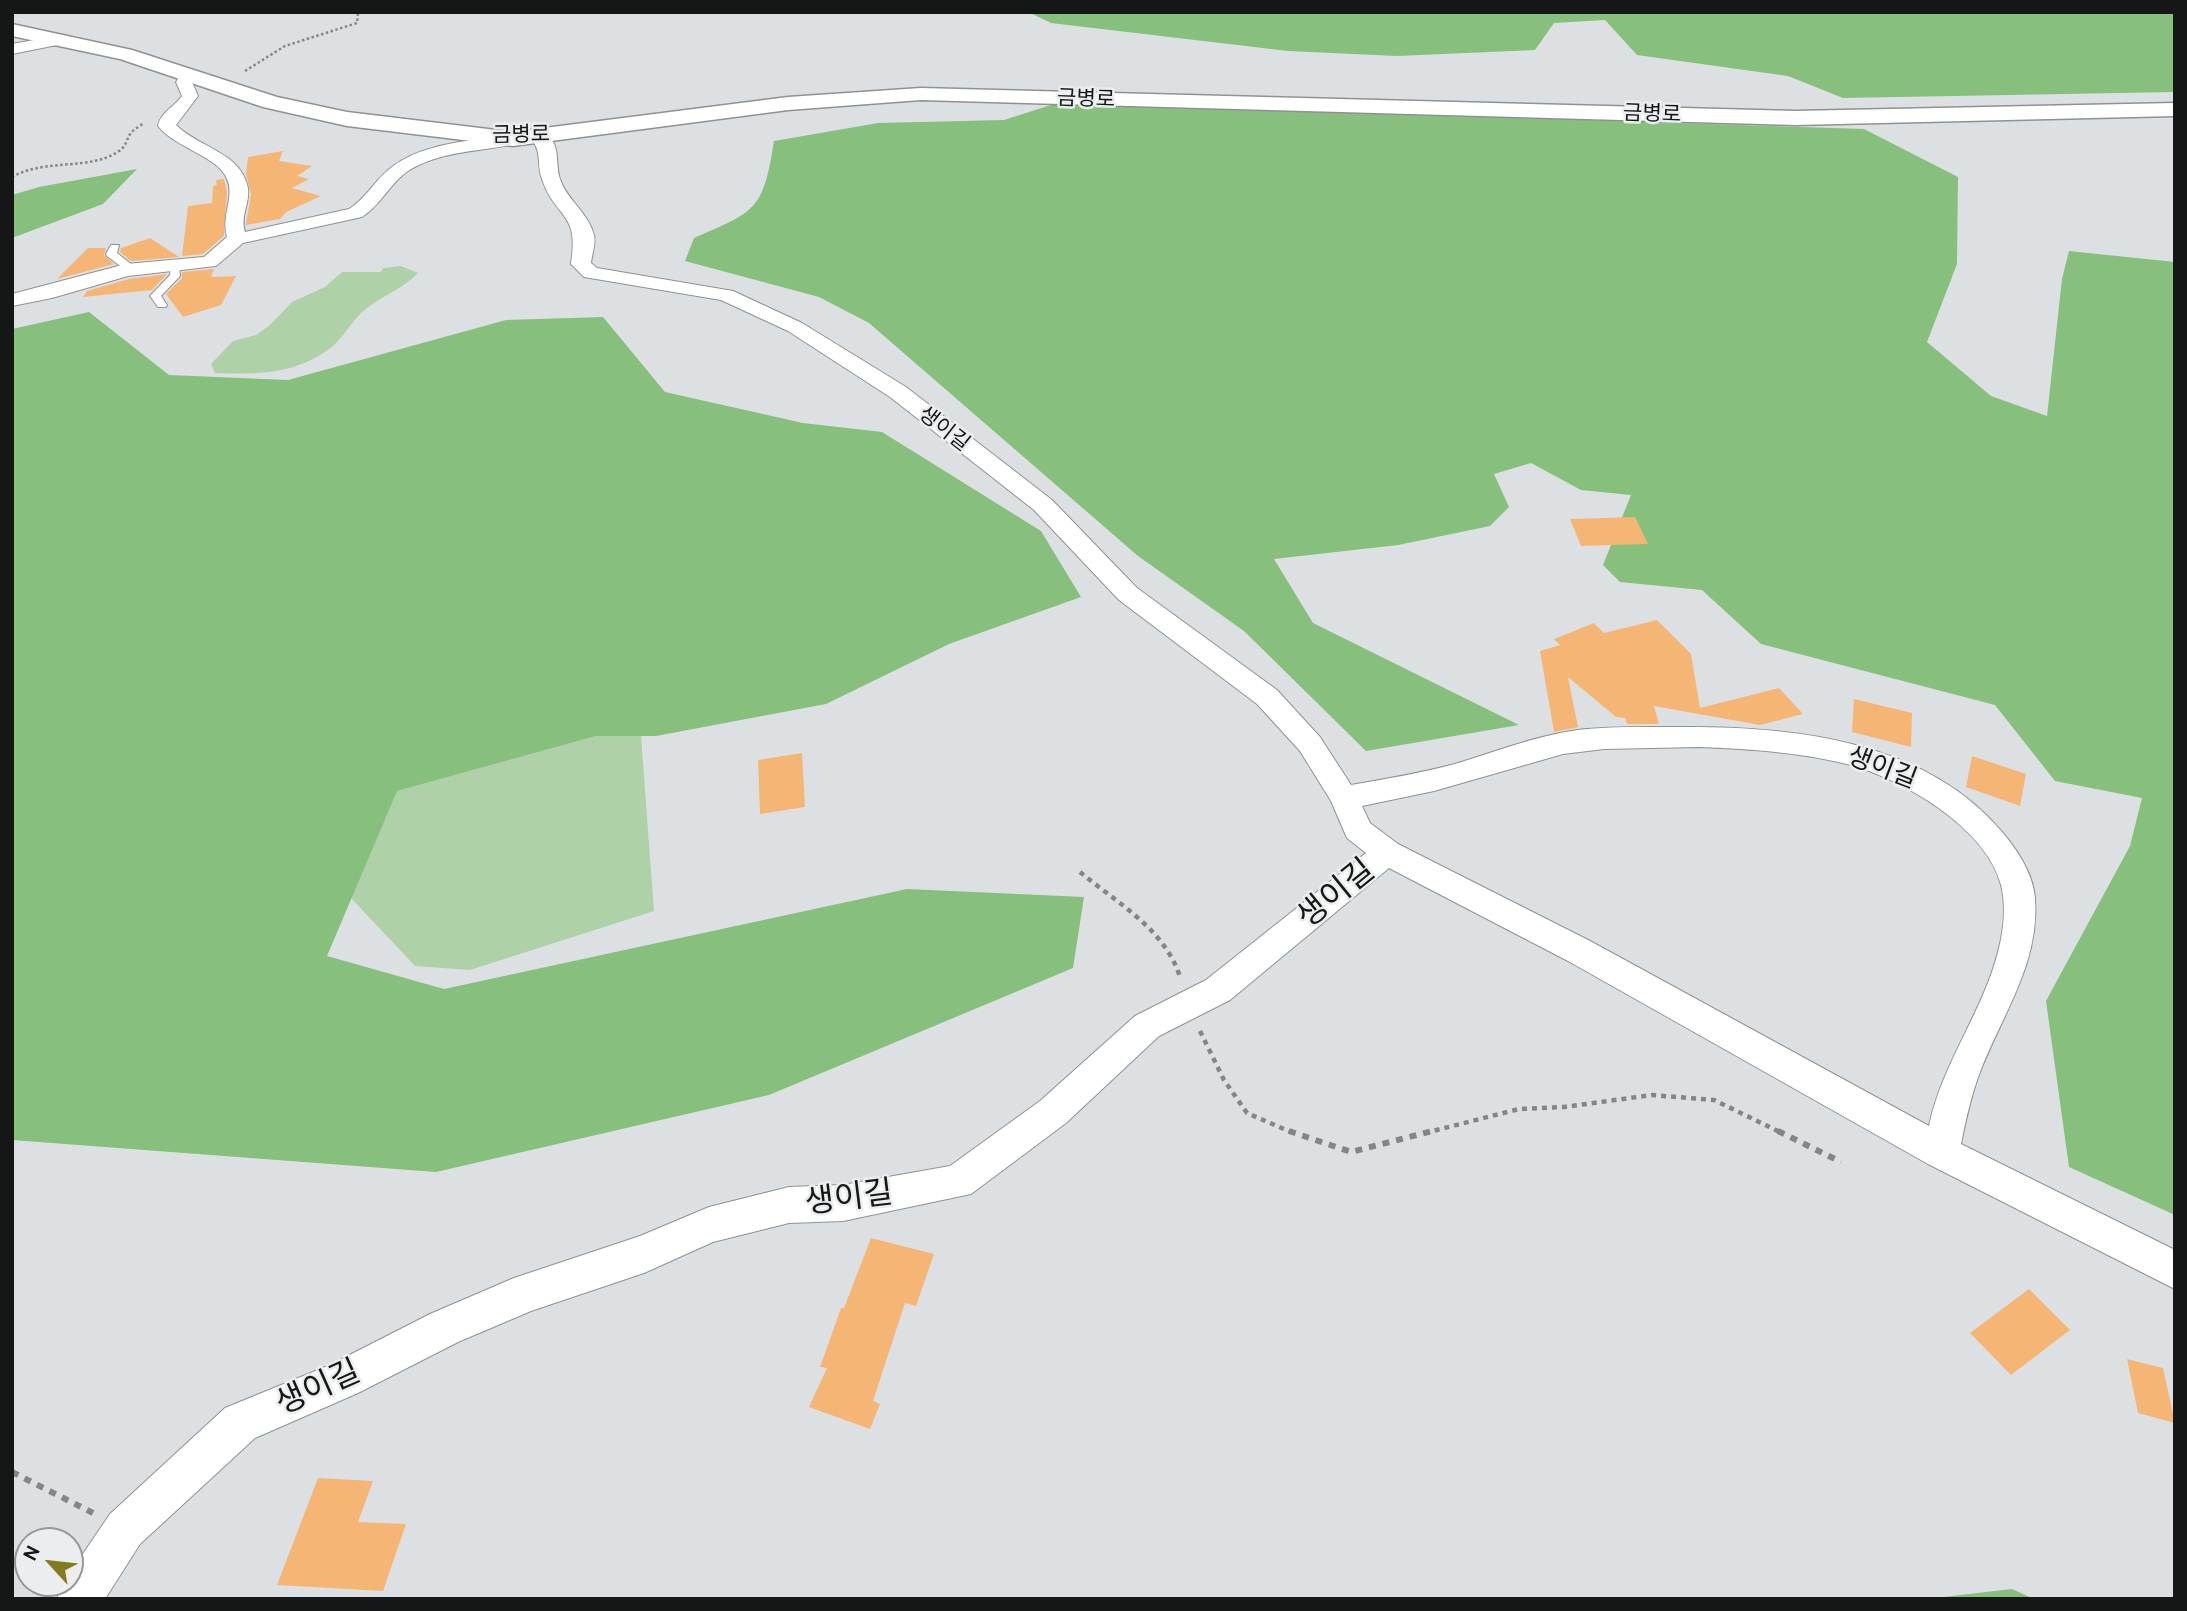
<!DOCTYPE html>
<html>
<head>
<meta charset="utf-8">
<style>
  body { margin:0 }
  #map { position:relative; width:2187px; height:1611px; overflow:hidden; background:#dde0e2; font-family:Cabin,sans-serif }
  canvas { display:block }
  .frame { position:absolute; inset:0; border:14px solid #151616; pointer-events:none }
  .north { position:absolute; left:14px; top:1527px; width:70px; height:70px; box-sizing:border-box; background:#ebedef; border:2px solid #959798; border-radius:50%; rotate:297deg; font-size:19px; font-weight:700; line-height:28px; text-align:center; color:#151616 }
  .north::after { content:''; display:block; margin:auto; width:24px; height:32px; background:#847b20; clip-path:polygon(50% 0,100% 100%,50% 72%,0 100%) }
</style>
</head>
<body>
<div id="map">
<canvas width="2187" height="1611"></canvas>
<div class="frame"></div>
<div class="north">N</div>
</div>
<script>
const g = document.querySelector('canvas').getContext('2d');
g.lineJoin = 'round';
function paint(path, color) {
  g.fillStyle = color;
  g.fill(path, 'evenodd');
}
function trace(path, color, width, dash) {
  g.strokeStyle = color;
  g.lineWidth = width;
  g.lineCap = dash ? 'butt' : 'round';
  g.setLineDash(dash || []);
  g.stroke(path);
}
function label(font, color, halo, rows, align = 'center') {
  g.font = font + ' Cabin,"Noto Sans KR",sans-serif';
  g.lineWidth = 5;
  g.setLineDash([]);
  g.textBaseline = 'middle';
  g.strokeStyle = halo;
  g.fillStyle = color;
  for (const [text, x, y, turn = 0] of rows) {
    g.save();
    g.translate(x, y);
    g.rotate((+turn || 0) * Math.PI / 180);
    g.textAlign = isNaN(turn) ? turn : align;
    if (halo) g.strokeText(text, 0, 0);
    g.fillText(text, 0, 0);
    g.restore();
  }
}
paint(new Path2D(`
  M 401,266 L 418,273 C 402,290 378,297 361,313 C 351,323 344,336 333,346 C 298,374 258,375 215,373 L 211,364 L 233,341 L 256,335 L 269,326 L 292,302 L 325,287 L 342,272 L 381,272 L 383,268 Z
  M 596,736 L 641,736 L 654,911 L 470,970 L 415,966 L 351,898 L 396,791 Z`), '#aed1a7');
paint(new Path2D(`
  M 1028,12 L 2175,12 L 2175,92 L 1843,98 L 1788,76 L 1637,55 L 1605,20 L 1554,23 L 1535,50 L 1397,56 L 1288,51 L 1051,23 Z
  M 1057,103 L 1864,129 L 1958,177 L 1957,264 L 1927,342 L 1991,396 L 2047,416 L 2062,279 L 2069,251 L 2175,262 L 2175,1215 L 2069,1167 L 2046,1001 L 2130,846 L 2142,798 L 2055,781 L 1995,705 L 1761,644 L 1702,590 L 1620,582 L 1603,565 L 1631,495 L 1581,490 L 1531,463 L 1494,474 L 1509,507 L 1490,526 L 1398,545 L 1274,559 L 1313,623 L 1519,725 L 1366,751 L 1244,631 L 1138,556 L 869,323 L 819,297 L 685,261 L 694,238 C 756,211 763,211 774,141 L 878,123 L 1004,120 Z
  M 137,169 L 103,204 L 12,238 L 12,195 L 39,187 Z
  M 89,312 L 169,375 L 288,380 L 506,320 L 603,317 L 665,392 L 803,423 L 882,432 L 1041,531 L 1081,597 L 949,644 L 826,704 L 656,736 L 596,736 L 397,791 L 327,956 L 444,989 L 907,889 L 1084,897 L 1073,968 L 769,1095 L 436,1172 L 12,1140 L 12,329 Z
  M 2012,1589 L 2034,1599 L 1926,1599 Z`), '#87bf7c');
paint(new Path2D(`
  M 283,151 L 279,161 L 312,166 L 297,176 L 309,179 L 292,188 L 321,196 L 286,212 L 280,219 L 246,225 L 251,194 L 246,174 L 248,157 Z
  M 224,179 L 227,192 L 224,236 L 203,254 L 182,256 L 188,206 L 212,203 L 213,186 L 217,185 L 216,180 Z
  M 150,238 L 179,257 L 131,261 L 120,252 L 121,248 Z
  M 88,248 L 106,248 L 104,255 L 114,264 L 57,279 Z
  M 214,269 L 211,277 L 236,276 L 221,305 L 183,317 L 166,294 L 182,278 L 182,272 Z
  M 167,274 L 152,290 L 83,297 L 87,291 L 129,279 Z
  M 1635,517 L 1648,544 L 1581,546 L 1570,519 Z
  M 1657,620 L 1691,654 L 1700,708 L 1779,688 L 1803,714 L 1760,725 L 1654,706 L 1659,724 L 1627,724 L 1625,718 L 1616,717 L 1568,677 L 1578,727 L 1554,732 L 1540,651 L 1560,645 L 1554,639 L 1594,623 L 1604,633 Z
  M 1854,699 L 1912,713 L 1911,747 L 1852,732 Z
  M 802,753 L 805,807 L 760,814 L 758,760 Z
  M 1972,756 L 2026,774 L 2020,806 L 1966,787 Z
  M 871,1238 L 934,1254 L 916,1306 L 905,1303 L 873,1401 L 880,1404 L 870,1429 L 809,1407 L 827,1368 L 820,1367 L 841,1308 L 844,1308 Z
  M 2029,1289 L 2070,1330 L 2011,1375 L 1970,1333 Z
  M 2127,1359 L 2163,1368 L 2175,1423 L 2138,1413 Z
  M 318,1478 L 373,1481 L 358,1522 L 406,1524 L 383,1591 L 277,1585 Z`), '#f5b675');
const service = new Path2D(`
  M 111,245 L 119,245 L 117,253 L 136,268 L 136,272 L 128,272 L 107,256 L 106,254 Z
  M 171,264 L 179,264 L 180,276 L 161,296 L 167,305 L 166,307 L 158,307 L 150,296 L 170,275 Z`);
const minor = new Path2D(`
  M 62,35 L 67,37 L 67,43 L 12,54 L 12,44 Z
  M 187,72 L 195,77 L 192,82 L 198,96 L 176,125 C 199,148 241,152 248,188 C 250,204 240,216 245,232 L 349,209 C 367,198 375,179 392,167 C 424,142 474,141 513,134 L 522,139 L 519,143 C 482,152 441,150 408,171 C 390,183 381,205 362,217 L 243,243 L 216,266 L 128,276 L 52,298 L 12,306 L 12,294 L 126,264 L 204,257 L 227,237 C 221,214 235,197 227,179 C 218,156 175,148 158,126 C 160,113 174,107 182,96 L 176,82 L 181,74 Z
  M 540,133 C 563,139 554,162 560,179 C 567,200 588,212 594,235 C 596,244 592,254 591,263 L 597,268 L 733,291 L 802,323 L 906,387 L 1052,500 L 1137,588 L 1277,690 L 1320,737 L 1351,785 C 1386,779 1421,773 1455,764 C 1495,752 1535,736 1577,730 C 1610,726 1644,727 1677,727 C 1791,726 1925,739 2003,833 C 2018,851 2033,874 2035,898 C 2040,963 2002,1015 1980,1072 C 1971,1096 1966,1119 1961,1144 L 2175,1250 L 2175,1289 L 1928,1164 L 1568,961 L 1389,868 L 1230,1000 L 1159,1036 L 1066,1123 L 971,1194 L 843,1221 L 789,1223 L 713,1242 L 644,1273 L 531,1311 L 458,1342 L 358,1393 L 255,1438 L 140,1544 L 105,1599 L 57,1599 L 63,1583 L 70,1583 L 70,1573 L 110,1514 L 225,1408 L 330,1365 L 430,1314 L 514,1278 L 640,1236 L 709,1207 L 789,1187 L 843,1185 L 950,1166 L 1040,1101 L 1135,1016 L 1206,980 L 1366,853 L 1347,838 L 1331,801 L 1300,751 L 1257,704 L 1119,600 L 1034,510 L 890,397 L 788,331 L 721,300 L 584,277 L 571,264 C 580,211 555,219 542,179 C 536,161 543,155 531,138 ZM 1699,747 C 1749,749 1798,752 1847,764 C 1901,778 1986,827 2001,885 C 2006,905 2004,928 1999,948 C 1984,1011 1942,1063 1929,1126 L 1590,941 L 1398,844 L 1370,823 L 1362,806 L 1434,791 L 1563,754 L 1604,749 Z`);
const tertiary = new Path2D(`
  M 12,24 L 132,50 L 277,97 L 347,112 L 513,132 L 788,97 L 921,88 L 1796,111 L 2175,103 L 2175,116 L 1796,125 L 921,100 L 788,110 L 513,146 L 347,126 L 263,107 L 120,59 L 12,36 Z`);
trace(service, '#8f9193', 2);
trace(minor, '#8f9193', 2);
trace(tertiary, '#8f9193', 3);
trace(new Path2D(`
  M 245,71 L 285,46 L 357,23 L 358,12
  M 12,177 C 45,158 91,171 119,151 C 127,146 126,139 131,133 C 134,129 140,126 144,123`), '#838586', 2.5, [2.5, 2.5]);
trace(new Path2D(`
  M 1080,872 C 1117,903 1165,929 1180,977
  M 1200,1031 L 1224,1080 L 1247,1113 L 1293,1133
  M 1425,1133 L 1519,1109 L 1564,1107 L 1652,1095 L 1714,1100 L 1782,1133`), '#838586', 4.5, [5, 5]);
trace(new Path2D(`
  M 1289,1131 L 1351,1152 L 1432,1131
  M 1778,1131 L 1841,1162
  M 12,1472 L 93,1513`), '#838586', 6, [7, 7]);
paint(service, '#fff');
paint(minor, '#fff');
paint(tertiary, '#fff');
label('21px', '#151616', '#ebedef', [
  ["금병로",1086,99,2],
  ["금병로",1652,114,2],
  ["금병로",521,135,-1],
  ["생이길",944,429,38]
]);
label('26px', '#151616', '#ebedef', [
  ["생이길",1882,768,21]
]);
label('32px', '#151616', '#ebedef', [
  ["생이길",1336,894,-39],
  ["생이길",849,1198,-7],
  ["생이길",318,1388,-24]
]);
</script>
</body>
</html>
